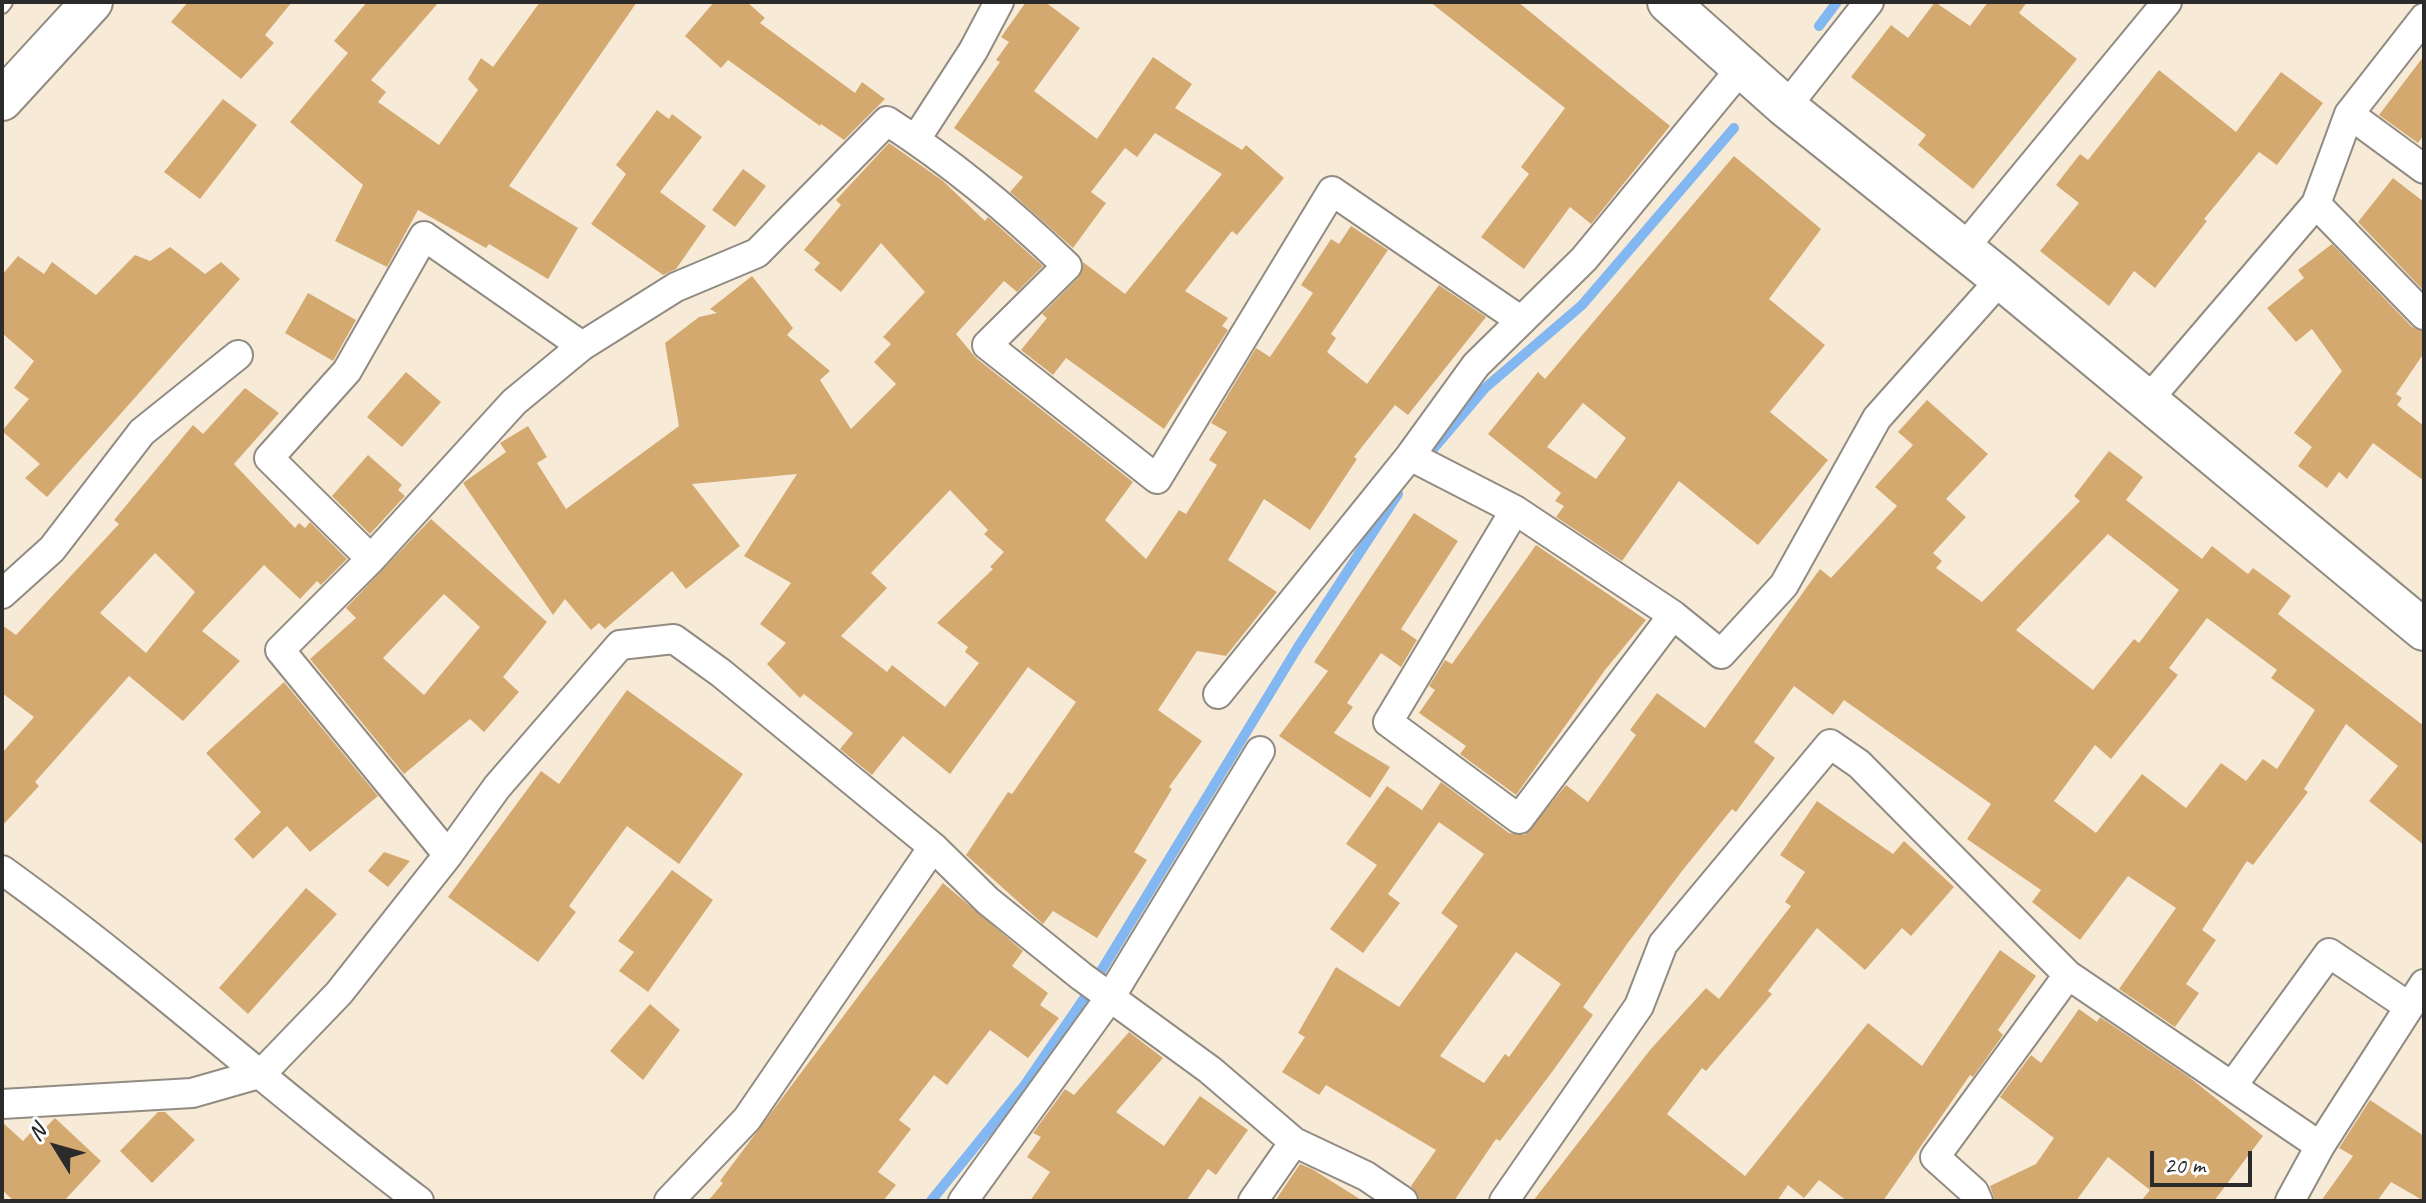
<!DOCTYPE html>
<html>
<head>
<meta charset="utf-8">
<style>
  body { margin:0 }
  #map { position:relative; width:2426px; height:1203px; overflow:hidden; background:#f7ebd8; font-family:Caveat,sans-serif }
  canvas { display:block }
  .frame { position:absolute; inset:0; border:4px solid #2b2b2b; pointer-events:none }
  .north { position:absolute; left:16px; top:1107px; width:80px; height:80px; -webkit-text-stroke:6px #fff; paint-order:stroke; rotate:307deg; font-size:22px; font-weight:700; line-height:32px; text-align:center; color:#2b2b2b }
  .north::after { content:''; display:block; margin:auto; width:28px; height:36px; background:#2b2b2b; clip-path:polygon(50% 0,100% 100%,50% 72%,0 100%) }
  .scale { position:absolute; left:2150px; top:1151px; width:102px; height:36px; box-sizing:border-box; border:4px solid #2b2b2b; border-top:0; padding-left:10px; font-size:24px; line-height:28px; white-space:nowrap; color:#2b2b2b; -webkit-text-stroke:6px #fff; paint-order:stroke }
</style>
</head>
<body>
<div id="map">
<canvas width="2426" height="1203"></canvas>
<div class="frame"></div>
<div class="north">N</div>
<div class="scale">20 m</div>
</div>
<script>
const g = document.querySelector('canvas').getContext('2d');
g.lineJoin = 'round';
function trace(path, color, width, dash) {
  g.strokeStyle = color;
  g.lineWidth = width;
  g.lineCap = dash ? 'butt' : 'round';
  g.setLineDash(dash || []);
  g.stroke(path);
}
function paint(path, color) {
  g.fillStyle = color;
  g.fill(path, 'evenodd');
}
trace(new Path2D(`
  M 1819,26 L 1837,2
  M 1434,448 L 1485,388 L 1582,305 L 1734,128
  M 931,1201 L 1024,1086 L 1087,994 L 1298,647 L 1398,494`), '#83b7f1', 10);
paint(new Path2D(`
  M 188,2 L 292,2 L 265,35 L 274,43 L 241,79 L 171,22 Z
  M 367,2 L 439,2 L 371,80 L 386,92 L 378,102 L 439,145 L 478,90 L 468,79 L 481,58 L 493,67 L 540,2 L 637,2 L 509,186 L 578,228 L 548,279 L 489,244 L 486,248 L 418,210 L 387,267 L 335,241 L 363,185 L 290,122 L 348,53 L 334,41 Z
  M 714,2 L 747,2 L 765,18 L 760,23 L 855,93 L 862,82 L 885,99 L 844,140 L 821,124 L 820,126 L 728,60 L 721,68 L 685,36 Z
  M 1026,2 L 1045,2 L 1080,28 L 1034,91 L 1097,139 L 1153,57 L 1192,84 L 1175,108 L 1242,150 L 1246,145 L 1284,178 L 1237,235 L 1232,231 L 1185,291 L 1228,318 L 1222,326 L 1228,330 L 1164,429 L 1066,358 L 1053,375 L 1021,350 L 1047,318 L 1042,314 L 1079,277 L 1083,262 L 1125,294 L 1222,174 L 1155,133 L 1137,157 L 1125,148 L 1091,192 L 1106,203 L 1073,248 L 1010,192 L 1023,177 L 954,128 L 1000,62 L 996,60 L 1009,42 L 1001,37 Z
  M 1430,2 L 1518,2 L 1670,126 L 1591,224 L 1570,207 L 1524,269 L 1481,237 L 1529,174 L 1521,167 L 1565,108 Z
  M 1935,2 L 1970,26 L 1988,2 L 2027,2 L 2019,13 L 2077,59 L 1973,189 L 1918,145 L 1926,135 L 1851,77 L 1891,25 L 1908,38 Z
  M 2424,56 L 2424,135 L 2418,143 L 2379,115 Z
  M 2159,70 L 2236,132 L 2281,72 L 2323,103 L 2277,165 L 2259,152 L 2204,219 L 2207,221 L 2155,288 L 2134,271 L 2109,306 L 2040,251 L 2079,203 L 2056,185 L 2080,154 L 2088,160 Z
  M 223,99 L 257,125 L 200,199 L 164,172 Z
  M 657,110 L 669,119 L 672,114 L 702,137 L 660,192 L 706,226 L 676,269 L 663,275 L 591,224 L 626,174 L 616,165 Z
  M 889,143 L 943,181 L 985,221 L 988,217 L 1043,266 L 1017,292 L 1004,281 L 956,334 L 976,358 L 1133,482 L 1105,520 L 1146,559 L 1179,510 L 1186,514 L 1217,465 L 1209,460 L 1227,432 L 1211,423 L 1256,348 L 1270,357 L 1313,293 L 1301,285 L 1331,239 L 1339,244 L 1351,226 L 1388,250 L 1331,334 L 1336,338 L 1327,352 L 1367,384 L 1439,285 L 1486,317 L 1408,415 L 1395,405 L 1354,457 L 1357,459 L 1310,530 L 1264,499 L 1228,560 L 1277,592 L 1226,656 L 1197,651 L 1158,710 L 1202,741 L 1169,787 L 1172,789 L 1134,852 L 1147,860 L 1097,938 L 1053,911 L 1043,924 L 966,855 L 1008,792 L 1012,794 L 1076,702 L 1028,667 L 950,774 L 903,736 L 872,775 L 840,749 L 853,733 L 804,694 L 800,698 L 767,664 L 786,643 L 760,624 L 791,583 L 744,556 L 797,474 L 692,484 L 740,546 L 686,589 L 672,571 L 605,629 L 599,623 L 591,630 L 565,599 L 553,615 L 463,483 L 506,452 L 500,443 L 528,426 L 547,457 L 537,463 L 566,509 L 679,426 L 665,343 L 699,317 L 717,313 L 710,309 L 752,276 L 793,328 L 787,335 L 830,371 L 820,380 L 851,429 L 896,384 L 874,362 L 891,344 L 883,337 L 925,292 L 881,243 L 841,292 L 814,270 L 820,263 L 804,250 L 841,205 L 836,200 ZM 950,490 L 988,530 L 984,534 L 1004,552 L 990,567 L 993,569 L 937,623 L 968,647 L 965,652 L 979,663 L 945,707 L 892,665 L 887,672 L 841,636 L 887,588 L 871,573 Z
  M 1734,156 L 1821,229 L 1769,299 L 1825,345 L 1770,412 L 1828,460 L 1758,545 L 1679,481 L 1622,561 L 1556,517 L 1564,506 L 1555,501 L 1561,493 L 1488,434 L 1538,372 L 1545,379 ZM 1583,403 L 1626,438 L 1596,479 L 1547,447 Z
  M 743,169 L 766,186 L 735,227 L 712,210 Z
  M 2393,178 L 2424,202 L 2424,291 L 2358,222 Z
  M 2332,244 L 2412,327 L 2424,332 L 2424,353 L 2396,394 L 2402,398 L 2397,405 L 2424,426 L 2424,481 L 2373,443 L 2347,479 L 2339,472 L 2327,488 L 2298,466 L 2312,447 L 2294,433 L 2342,371 L 2312,329 L 2296,342 L 2267,308 L 2304,278 L 2298,270 Z
  M 170,247 L 205,274 L 221,262 L 240,279 L 47,497 L 25,478 L 40,464 L 2,431 L 29,399 L 14,388 L 34,361 L 2,333 L 2,275 L 18,256 L 44,274 L 52,262 L 96,295 L 135,255 L 150,261 Z
  M 308,293 L 356,320 L 333,361 L 285,333 Z
  M 406,372 L 441,402 L 402,447 L 367,417 Z
  M 245,388 L 279,413 L 234,464 L 295,528 L 299,523 L 305,528 L 310,522 L 347,559 L 321,585 L 317,581 L 300,599 L 264,565 L 202,631 L 240,661 L 183,721 L 129,676 L 35,782 L 39,786 L 2,826 L 2,753 L 34,717 L 2,693 L 2,625 L 16,635 L 119,524 L 114,520 L 193,425 L 203,434 ZM 155,553 L 195,592 L 146,653 L 100,613 Z
  M 1927,400 L 1988,454 L 1946,499 L 1966,517 L 1933,553 L 1942,561 L 1936,568 L 1982,602 L 2080,501 L 2074,496 L 2109,451 L 2143,477 L 2126,500 L 2202,559 L 2212,546 L 2248,574 L 2253,568 L 2291,596 L 2278,614 L 2424,726 L 2424,845 L 2369,801 L 2398,766 L 2346,724 L 2304,789 L 2308,792 L 2253,865 L 2247,861 L 2202,930 L 2216,940 L 2186,984 L 2199,993 L 2175,1027 L 2119,989 L 2176,908 L 2128,876 L 2080,940 L 2032,902 L 2041,890 L 1967,839 L 1991,804 L 1844,700 L 1833,715 L 1794,686 L 1754,742 L 1775,758 L 1736,812 L 1732,809 L 1682,871 L 1627,944 L 1583,1007 L 1593,1015 L 1552,1072 L 1500,1141 L 1496,1139 L 1454,1201 L 1420,1201 L 1411,1186 L 1436,1150 L 1326,1085 L 1319,1095 L 1282,1072 L 1305,1037 L 1298,1033 L 1336,967 L 1399,1007 L 1458,926 L 1441,913 L 1484,854 L 1422,810 L 1441,782 L 1509,833 L 1525,835 L 1566,785 L 1588,802 L 1636,735 L 1630,730 L 1657,693 L 1705,728 L 1820,569 L 1831,578 L 1897,506 L 1875,487 L 1913,445 L 1898,432 ZM 2108,534 L 2179,590 L 2139,643 L 2134,639 L 2093,690 L 2016,630 ZM 2207,618 L 2277,670 L 2271,678 L 2315,710 L 2277,769 L 2263,759 L 2246,781 L 2221,763 L 2186,808 L 2142,774 L 2096,833 L 2054,801 L 2095,745 L 2111,759 L 2178,675 L 2169,668 ZM 1516,952 L 1561,984 L 1509,1057 L 1505,1054 L 1484,1083 L 1440,1056 Z
  M 368,455 L 402,485 L 398,490 L 405,496 L 370,534 L 332,496 Z
  M 1414,513 L 1458,541 L 1401,629 L 1417,640 L 1401,667 L 1381,653 L 1347,703 L 1353,707 L 1334,733 L 1390,767 L 1370,798 L 1279,736 L 1328,671 L 1314,662 Z
  M 431,519 L 547,622 L 503,677 L 519,692 L 484,732 L 470,719 L 404,774 L 310,659 L 356,618 L 346,608 ZM 444,594 L 480,627 L 424,695 L 383,658 Z
  M 1536,545 L 1646,620 L 1605,670 L 1516,795 L 1460,754 L 1466,746 L 1419,713 L 1435,690 L 1429,686 L 1445,660 L 1452,664 Z
  M 284,682 L 378,796 L 310,852 L 287,826 L 253,859 L 234,839 L 261,812 L 206,753 Z
  M 627,690 L 743,774 L 679,864 L 627,826 L 569,906 L 576,912 L 538,962 L 448,897 L 541,771 L 559,784 Z
  M 1387,786 L 1439,822 L 1388,894 L 1400,903 L 1363,953 L 1330,929 L 1377,865 L 1346,844 Z
  M 1817,801 L 1893,854 L 1904,841 L 1954,887 L 1911,936 L 1902,928 L 1865,970 L 1817,928 L 1768,991 L 1772,994 L 1706,1071 L 1702,1068 L 1667,1114 L 1745,1176 L 1868,1023 L 1922,1066 L 2000,950 L 2036,976 L 1998,1030 L 2003,1035 L 1973,1077 L 1970,1075 L 1883,1201 L 1847,1201 L 1819,1180 L 1804,1198 L 1788,1185 L 1777,1201 L 1533,1201 L 1650,1050 L 1706,988 L 1719,999 L 1791,906 L 1785,902 L 1805,872 L 1780,855 Z
  M 384,852 L 410,861 L 388,887 L 368,871 Z
  M 672,870 L 713,900 L 648,992 L 619,971 L 634,952 L 618,941 Z
  M 943,883 L 1023,951 L 1012,966 L 1048,993 L 1040,1005 L 1059,1018 L 1028,1058 L 990,1030 L 947,1085 L 934,1075 L 899,1120 L 911,1129 L 878,1172 L 896,1185 L 883,1201 L 708,1201 L 723,1183 L 720,1181 Z
  M 306,888 L 337,914 L 248,1014 L 219,988 Z
  M 650,1004 L 680,1030 L 643,1080 L 610,1051 Z
  M 2079,1009 L 2097,1022 L 2100,1017 L 2189,1077 L 2263,1136 L 2214,1201 L 2141,1201 L 2150,1190 L 2108,1157 L 2076,1201 L 1995,1201 L 1990,1186 L 2036,1164 L 2054,1138 L 2000,1097 L 2031,1055 L 2041,1063 Z
  M 1129,1032 L 1163,1058 L 1116,1112 L 1164,1146 L 1200,1096 L 1248,1130 L 1216,1175 L 1208,1169 L 1186,1201 L 1030,1201 L 1050,1172 L 1027,1157 L 1041,1137 L 1033,1133 L 1065,1089 L 1074,1095 Z
  M 2370,1100 L 2424,1136 L 2424,1201 L 2391,1182 L 2377,1201 L 2321,1201 L 2353,1156 L 2339,1148 Z
  M 158,1112 L 165,1112 L 195,1140 L 152,1183 L 120,1151 Z
  M 55,1118 L 101,1161 L 64,1201 L 14,1201 L 2,1190 L 2,1122 L 23,1141 L 37,1126 L 46,1127 Z
  M 1300,1164 L 1312,1169 L 1363,1201 L 1275,1201 Z`), '#d4a970');
const lane = new Path2D(`
  M 2,6 L 5,2`);
const street = new Path2D(`
  M 1786,107 L 1869,2
  M 2349,114 L 2424,169
  M 916,139 L 973,51 L 999,2
  M 2316,204 L 2424,315
  M 1964,248 L 2167,2
  M 2148,400 L 2316,204 L 2349,114 L 2424,18
  M 1410,456 L 1515,510 L 1673,615 L 1721,654 L 1784,585 L 1877,418 L 2001,279
  M 1515,510 L 1388,722 L 1519,819 L 1673,615
  M 371,559 L 269,458 L 347,371 L 424,236 L 582,346
  M 2,594 L 52,549 L 142,432 L 238,355
  M 1218,694 L 1410,456 L 1476,365 L 1584,259 L 1743,66
  M 448,855 L 280,650 L 371,559 L 514,402 L 582,346 L 676,287 L 757,253 L 887,121 C 951,162 1012,213 1067,266 L 987,345 L 1157,479 L 1332,191 L 1520,320
  M 2,870 C 147,974 277,1094 419,1201
  M 2233,1085 L 2329,953 L 2408,1006
  M 2,1104 L 192,1093 L 262,1073 L 339,993 L 448,855 L 497,787 L 620,645 L 674,639 L 721,673 L 933,847 L 988,901 L 1081,976 L 1210,1070 L 1294,1142 L 1366,1176 L 1403,1201
  M 669,1201 L 747,1119 L 933,847
  M 963,1201 L 1111,996 L 1260,751
  M 1253,1201 L 1294,1142
  M 1504,1201 L 1639,1006 L 1663,944 L 1830,744 L 1859,764 L 2068,975
  M 1978,1201 L 1974,1192 L 1935,1157 L 2068,975 L 2320,1146
  M 2290,1201 L 2320,1146 L 2424,984`);
const secondary = new Path2D(`
  M 1668,2 L 1786,107 L 2001,279 L 2424,630
  M 2,100 L 92,2`);
trace(lane, '#918b82', 18);
trace(street, '#918b82', 32);
trace(secondary, '#918b82', 44);
trace(lane, '#fff', 14);
trace(street, '#fff', 28);
trace(secondary, '#fff', 40);
</script>
</body>
</html>
